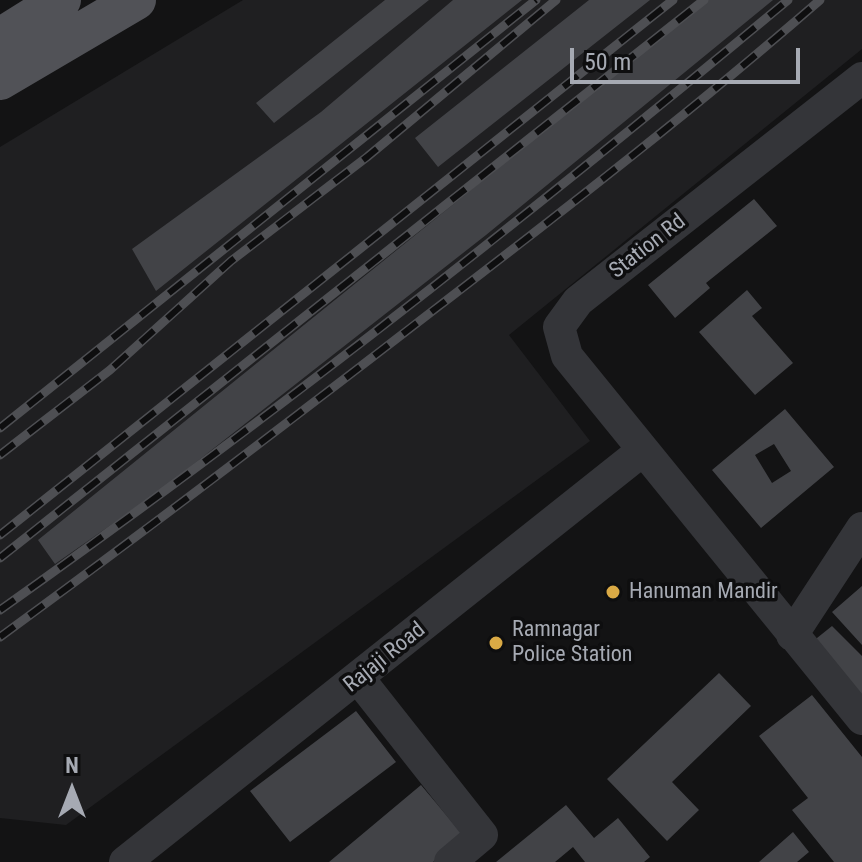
<!DOCTYPE html>
<html>
<head>
<meta charset="utf-8">
<style>
  body { margin:0 }
  #map { position:relative; width:862px; height:862px; overflow:hidden; background:#131314; font-family:"Roboto Condensed",sans-serif }
  canvas { display:block }
  .north { position:absolute; left:32px; top:750px; width:80px; height:80px; -webkit-text-stroke:6px #0e0e0f; paint-order:stroke; rotate:0deg; font-size:22px; font-weight:700; line-height:32px; text-align:center; color:#a6aab3 }
  .north::after { content:''; display:block; margin:auto; width:28px; height:36px; background:#a6aab3; clip-path:polygon(50% 0,100% 100%,50% 72%,0 100%) }
  .scale { position:absolute; left:570px; top:48px; width:230px; height:36px; box-sizing:border-box; border:4px solid #a6aab3; border-top:0; padding-left:10px; font-size:24px; line-height:28px; white-space:nowrap; color:#a6aab3; -webkit-text-stroke:6px #0e0e0f; paint-order:stroke }
</style>
</head>
<body>
<div id="map">
<canvas width="862" height="862"></canvas>
<div class="north">N</div>
<div class="scale">50 m</div>
</div>
<script>
const g = document.querySelector('canvas').getContext('2d');
g.lineJoin = 'round';
function paint(path, color) {
  g.fillStyle = color;
  g.fill(path, 'evenodd');
}
function trace(path, color, width, dash) {
  g.strokeStyle = color;
  g.lineWidth = width;
  g.lineCap = dash ? 'butt' : 'round';
  g.setLineDash(dash || []);
  g.stroke(path);
}
function label(font, color, halo, rows, align = 'center') {
  g.font = font + ' "Roboto Condensed",sans-serif';
  g.lineWidth = 7;
  g.setLineDash([]);
  g.textBaseline = 'middle';
  g.strokeStyle = halo;
  g.fillStyle = color;
  for (const [text, x, y, turn = 0] of rows) {
    g.save();
    g.translate(x, y);
    g.rotate((+turn || 0) * Math.PI / 180);
    g.textAlign = isNaN(turn) ? turn : align;
    if (halo) g.strokeText(text, 0, 0);
    g.fillText(text, 0, 0);
    g.restore();
  }
}
paint(new Path2D(`
  M 243,0 L 862,0 L 862,49 L 509,335 L 590,441 L 66,825 L 0,818 L 0,147 Z`), '#1f1f21');
paint(new Path2D(`
  M 385,0 L 429,0 L 274,123 L 256,103 Z
  M 453,0 L 522,0 L 156,291 L 132,249 L 321,112 Z
  M 589,0 L 650,0 L 438,167 L 415,138 Z
  M 706,0 L 773,0 L 486,235 L 158,492 L 55,564 L 38,540 Z
  M 754,199 L 777,226 L 706,283 L 710,288 L 675,318 L 648,285 Z
  M 747,290 L 762,308 L 752,316 L 793,363 L 755,395 L 699,332 Z
  M 785,409 L 834,467 L 761,528 L 712,470 ZM 774,444 L 791,471 L 772,483 L 755,455 Z
  M 862,586 L 862,645 L 832,612 Z
  M 832,626 L 862,656 L 862,697 L 812,642 Z
  M 719,673 L 751,706 L 672,782 L 699,810 L 667,841 L 607,779 Z
  M 812,695 L 862,757 L 862,862 L 834,862 L 792,810 L 808,798 L 759,736 Z
  M 356,711 L 396,762 L 290,842 L 250,791 Z
  M 421,785 L 464,836 L 433,862 L 329,862 Z
  M 566,805 L 594,838 L 618,818 L 650,857 L 644,862 L 585,862 L 573,847 L 555,862 L 496,862 Z
  M 793,832 L 809,852 L 797,862 L 759,862 Z`), '#424347');
trace(new Path2D(`
  M 862,78 L 578,301 L 559,327 L 567,356 L 862,719
  M 792,635 L 862,528
  M 359,679 L 482,835 L 450,862
  M 125,862 L 642,451`), '#343539', 32);
trace(new Path2D(`
  M 0,38 L 61,0
  M 0,80 L 136,0`), '#515257', 40);
const rail = new Path2D(`
  M 0,428 L 536,0
  M 0,455 L 110,370 L 231,261 L 367,157 L 556,0
  M 0,535 L 673,0
  M 0,558 L 704,0
  M 0,610 C 271,418 532,213 788,0
  M 0,637 C 148,529 294,418 439,306 C 568,207 697,107 820,0`);
trace(rail, '#4e4f53', 9);
trace(rail, '#0e0e0f', 6, [18]);
for (const [x, y, r, color] of [
  [613,592,8,"#daaa45"],
  [496,643,8,"#daaa45"]
]) {
  const dot = new Path2D();
  dot.arc(x, y, r, 0, 2 * Math.PI);
  g.fillStyle = color;
  g.fill(dot);
  trace(dot, '#0e0e0f', 3);
}
label('22px', '#a6aab3', '#0e0e0f', [
  ["Station Rd",648,247,-38],
  ["Rajaji Road",385,658,-39]
]);
label('22px', '#a6aab3', '#0e0e0f', [
  ["Hanuman Mandir",629,592],
  ["Ramnagar",512,630],
  ["Police Station",512,655]
], 'left');
</script>
</body>
</html>
